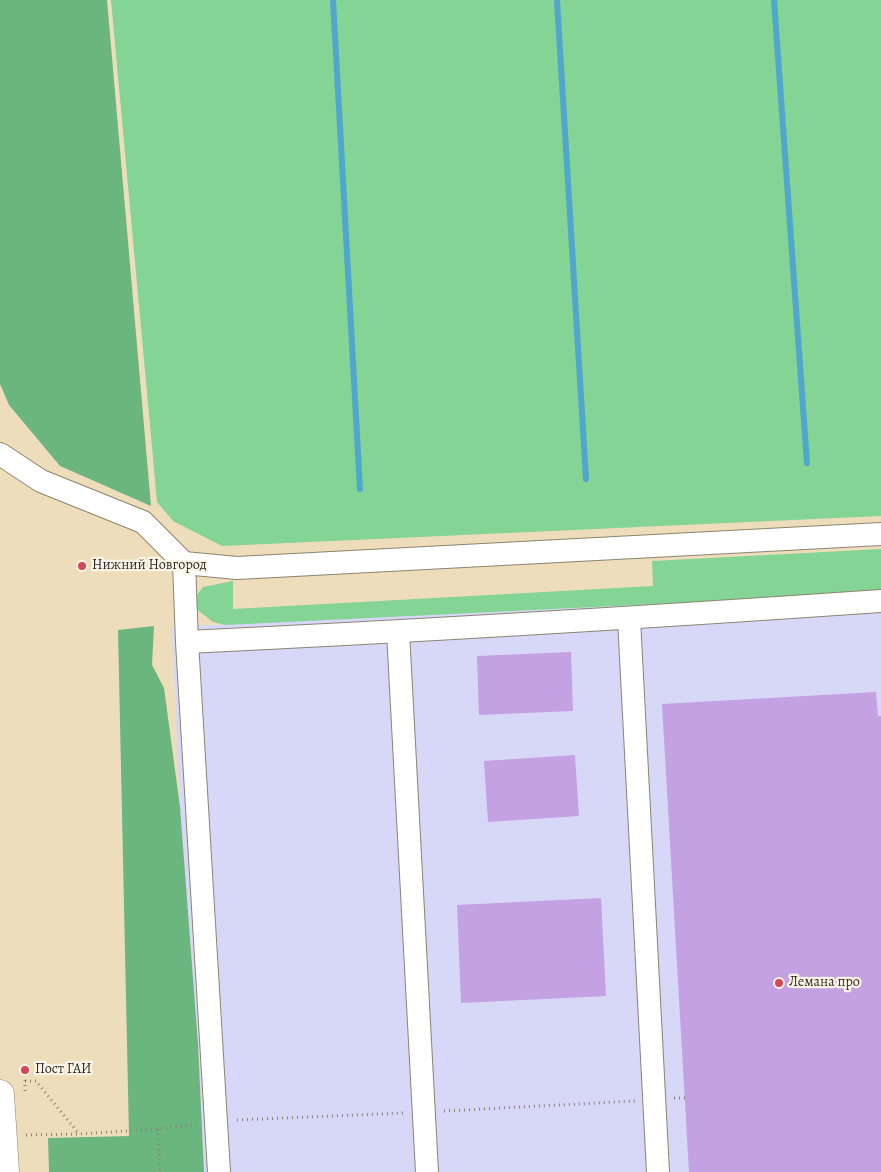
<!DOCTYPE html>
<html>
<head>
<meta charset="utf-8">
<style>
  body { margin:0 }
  canvas { display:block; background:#eeddba }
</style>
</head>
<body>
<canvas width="881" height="1172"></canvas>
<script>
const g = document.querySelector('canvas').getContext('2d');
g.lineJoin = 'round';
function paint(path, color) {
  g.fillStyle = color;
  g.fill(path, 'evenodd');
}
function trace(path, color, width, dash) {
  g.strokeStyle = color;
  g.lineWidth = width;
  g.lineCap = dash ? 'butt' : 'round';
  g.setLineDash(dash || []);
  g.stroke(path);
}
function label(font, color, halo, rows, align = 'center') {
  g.font = font + ' Alegreya,serif';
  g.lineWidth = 4.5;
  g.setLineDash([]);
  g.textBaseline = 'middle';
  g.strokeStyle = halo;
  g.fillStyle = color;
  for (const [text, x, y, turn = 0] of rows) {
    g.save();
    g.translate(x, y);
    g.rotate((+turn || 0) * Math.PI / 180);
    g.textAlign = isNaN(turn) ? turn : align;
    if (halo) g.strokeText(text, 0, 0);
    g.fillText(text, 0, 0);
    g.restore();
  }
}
paint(new Path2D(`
  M 881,593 L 881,1172 L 204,1172 L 198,1044 L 180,807 L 172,627 Z`), '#d7d7f8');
paint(new Path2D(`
  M 111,0 L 881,0 L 881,516 L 222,546 L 173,521 L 157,502 Z
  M 881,549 L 881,593 L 226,625 L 213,622 L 195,608 L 197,595 L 203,587 L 233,581 L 233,609 L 653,586 L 652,561 Z`), '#84d495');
paint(new Path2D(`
  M 0,0 L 107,0 L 151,506 L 60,466 L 9,405 L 0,384 Z
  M 154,626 L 152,665 L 164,688 L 180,807 L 198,1044 L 204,1172 L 49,1172 L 48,1138 L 129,1136 L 118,630 Z`), '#6bb67e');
trace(new Path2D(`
  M 333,0 L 360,489
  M 557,0 L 586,479
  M 774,0 L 807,463`), '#50a7cd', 6);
paint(new Path2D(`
  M 571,652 L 573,711 L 479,715 L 477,656 Z
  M 876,692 L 878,716 L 881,716 L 881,1172 L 689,1172 L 662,704 Z
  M 575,755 L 579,816 L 488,822 L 484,761 Z
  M 601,898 L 606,996 L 461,1003 L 457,905 Z`), '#c3a1e2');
const minor = new Path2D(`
  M 0,454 L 41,481 L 143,522 L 184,563 L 187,642 L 219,1172
  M 184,563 L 237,568 L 881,534
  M 629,619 L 658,1172
  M 398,632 L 427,1172
  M 187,642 C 419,631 650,617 881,601`);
const major = new Path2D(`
  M 0,1094 L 5,1172`);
trace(minor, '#8c8472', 24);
trace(major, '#8c8472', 29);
trace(new Path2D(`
  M 25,1070 L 25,1094
  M 25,1081 L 36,1081 L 79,1134
  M 674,1098 L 686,1098
  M 444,1111 L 635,1101
  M 237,1120 L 403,1113
  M 158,1129 L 160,1172
  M 26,1135 L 79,1134 L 158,1129 L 196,1124`), '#8c8472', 3, [1, 4]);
trace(minor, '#fff', 22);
trace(major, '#fff', 28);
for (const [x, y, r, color] of [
  [82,566,5,"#d1495b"],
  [779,983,5,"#d1495b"],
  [25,1070,5,"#d1495b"]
]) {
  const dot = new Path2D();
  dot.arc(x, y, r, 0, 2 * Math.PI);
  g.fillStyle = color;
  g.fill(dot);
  trace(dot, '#fcf5e5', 2);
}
label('14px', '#2b2b2b', '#fcf5e5', [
  ["Нижний Новгород",92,566],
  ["Лемана про",789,983],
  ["Пост ГАИ",35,1070]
], 'left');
</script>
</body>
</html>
